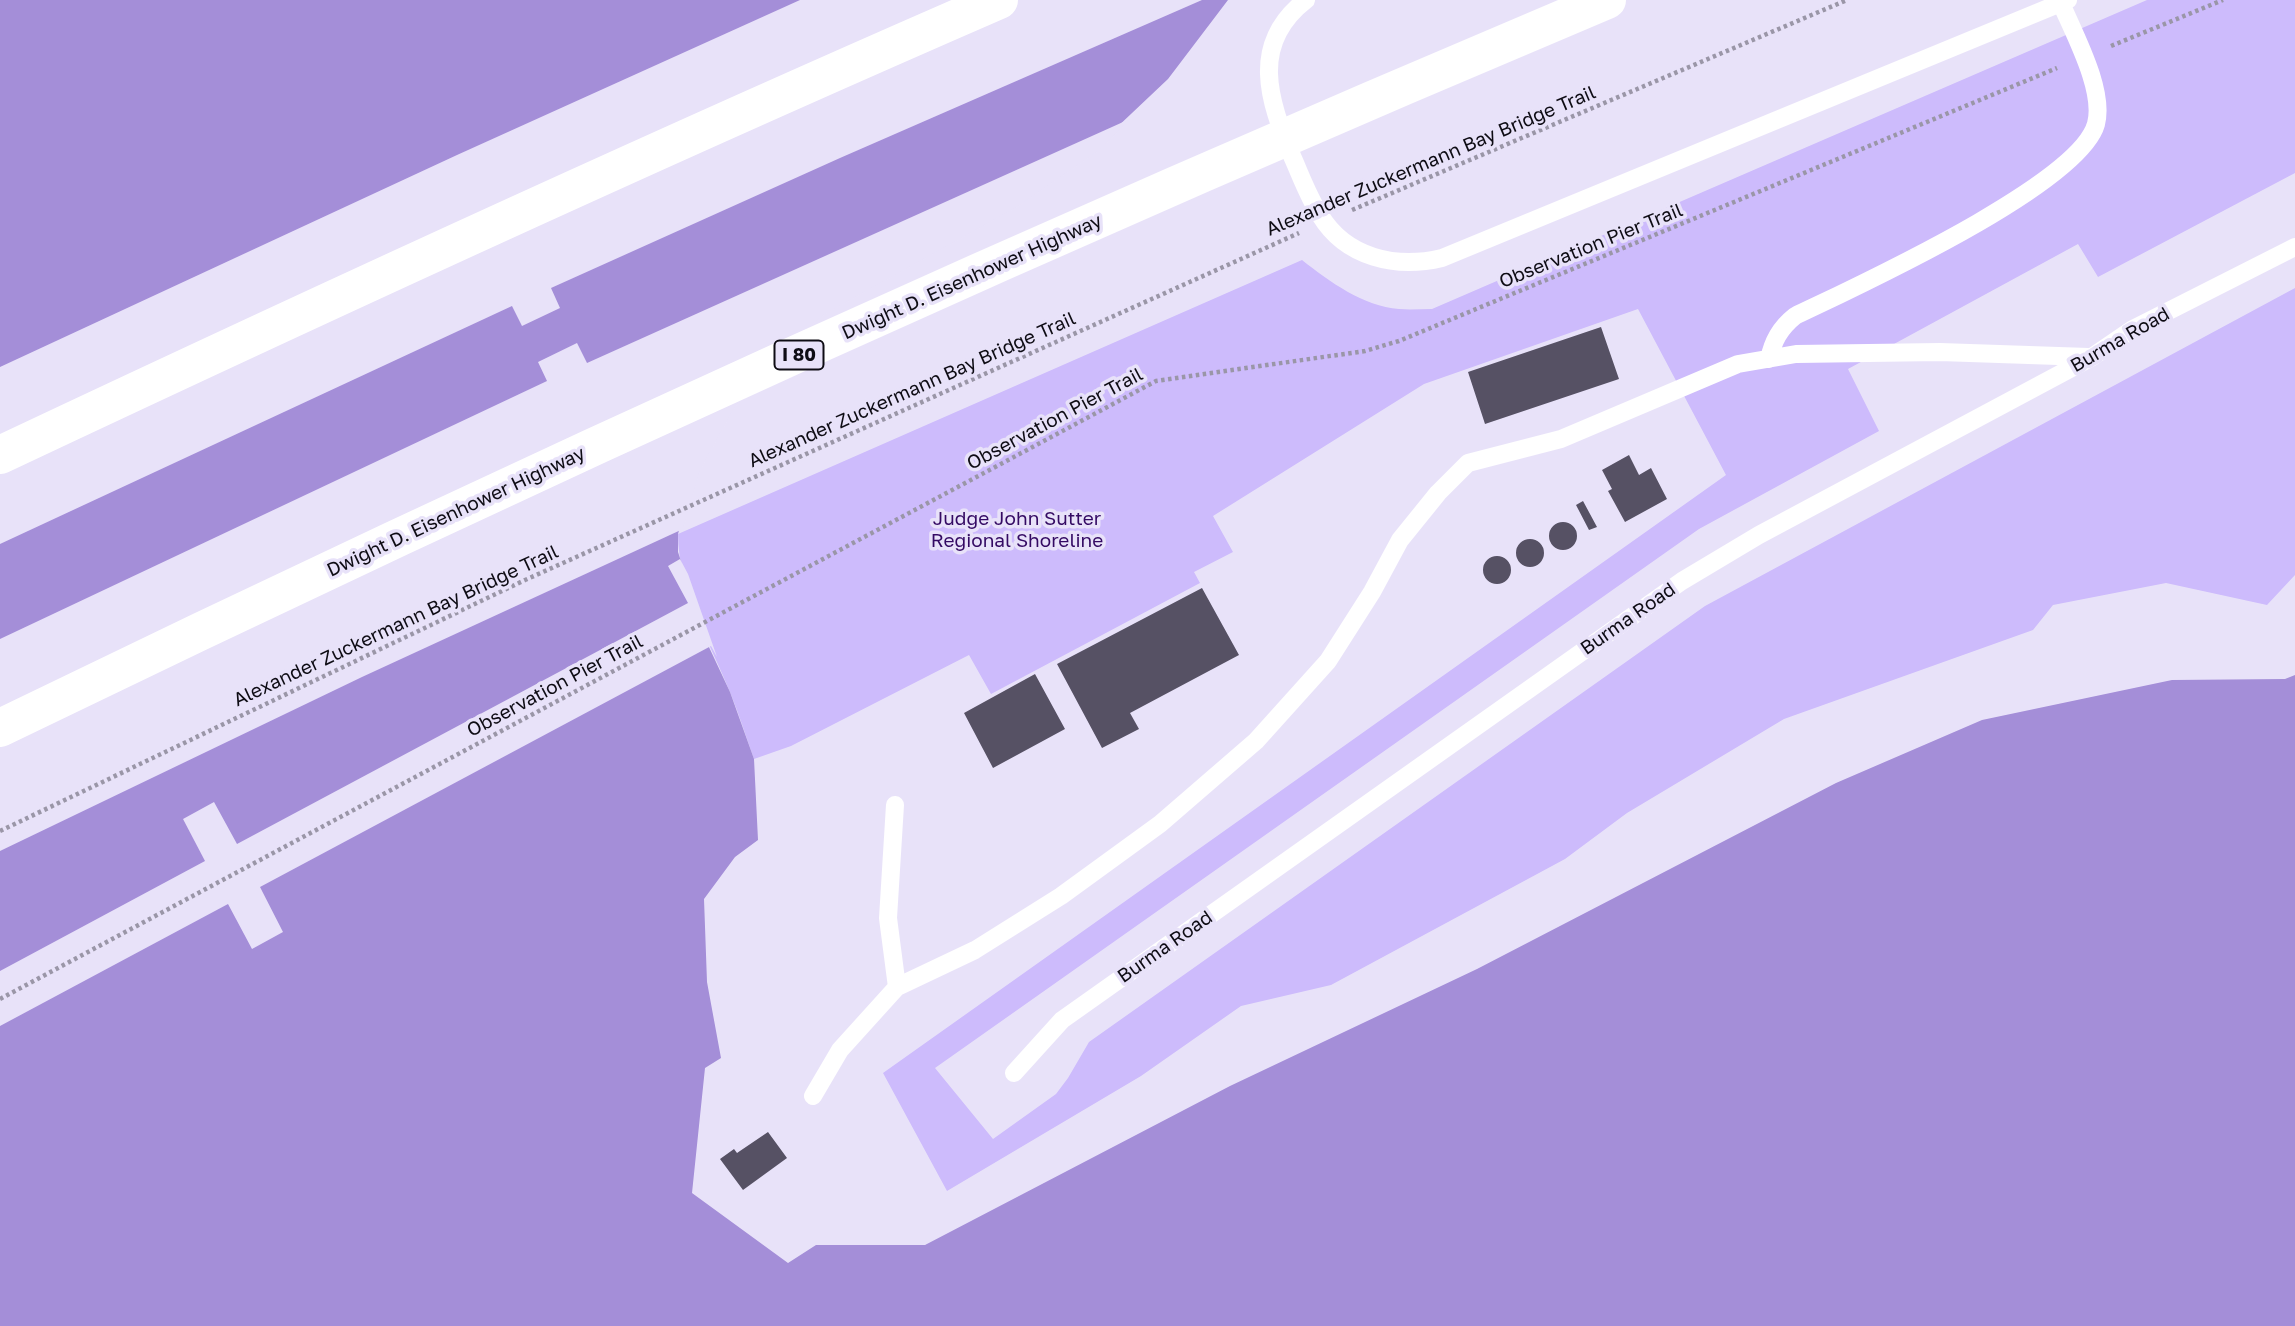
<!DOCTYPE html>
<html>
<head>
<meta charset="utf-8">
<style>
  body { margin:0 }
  canvas { display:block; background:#e8e2f9 }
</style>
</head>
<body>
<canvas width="2295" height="1326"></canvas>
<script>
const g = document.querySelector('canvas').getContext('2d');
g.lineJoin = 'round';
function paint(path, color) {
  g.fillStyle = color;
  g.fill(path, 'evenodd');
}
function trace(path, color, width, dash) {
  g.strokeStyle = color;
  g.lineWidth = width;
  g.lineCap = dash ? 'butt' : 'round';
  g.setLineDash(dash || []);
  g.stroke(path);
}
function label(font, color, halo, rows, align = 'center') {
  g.font = font + ' "Golos Text",sans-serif';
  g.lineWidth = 7;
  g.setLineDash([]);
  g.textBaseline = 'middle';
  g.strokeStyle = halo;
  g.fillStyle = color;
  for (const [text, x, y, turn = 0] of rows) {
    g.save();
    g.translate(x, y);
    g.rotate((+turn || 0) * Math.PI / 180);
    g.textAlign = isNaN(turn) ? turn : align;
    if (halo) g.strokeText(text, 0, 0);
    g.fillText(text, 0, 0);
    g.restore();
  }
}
paint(new Path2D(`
  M 2147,0 L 2295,0 L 2295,173 L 2098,277 L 2078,244 L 1848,369 L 1879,431 L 1699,529 L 935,1068 L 993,1139 L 1056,1094 L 1068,1078 L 1089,1042 L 1705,606 L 2295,288 L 2295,575 L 2267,605 L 2166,583 L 2053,605 L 2033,630 L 1784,719 L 1627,813 L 1565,859 L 1331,985 L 1241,1006 L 1141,1076 L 947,1191 L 883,1073 L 1726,475 L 1638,309 L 1424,384 L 1213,516 L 1233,552 L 1194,572 L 1200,583 L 991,694 L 969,655 L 791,746 L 754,759 C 746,737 739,714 730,692 C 710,643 678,588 678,534 L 1302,260 C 1330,282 1363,306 1399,309 C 1410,310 1421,309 1432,309 Z`), '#cdbbfc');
paint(new Path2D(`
  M 0,0 L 1228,0 L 1168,79 L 1095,148 L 823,311 L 770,352 L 730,408 L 697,468 L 678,534 L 678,552 L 708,645 L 730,692 L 754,759 L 758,840 L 735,857 L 704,899 L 707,982 L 721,1058 L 705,1068 L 692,1193 L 788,1263 L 816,1245 L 925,1245 L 1230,1086 L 1477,969 L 1836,783 L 1982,720 L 2172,680 L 2285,679 L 2295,675 L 2295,1326 L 0,1326 Z`), '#a48ed8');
paint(new Path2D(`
  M 800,0 L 1202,0 L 840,158 L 551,288 L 560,308 L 522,326 L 512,306 L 0,544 L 0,367 L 457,155 Z
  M 1132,118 L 1098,151 L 1017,207 L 825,314 L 773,355 L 733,410 L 700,470 L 683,529 L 362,677 L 0,851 L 0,639 L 547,381 L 538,362 L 577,343 L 587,363 Z
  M 680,559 L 688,574 L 717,657 L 711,646 L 260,887 L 283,932 L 252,949 L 228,904 L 0,1026 L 0,971 L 205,861 L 183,819 L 214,802 L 237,844 L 688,603 L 668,566 Z`), '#e8e2f9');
paint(new Path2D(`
  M 1601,327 L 1619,379 L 1485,424 L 1468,372 Z
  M 1629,455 L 1639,475 L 1651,468 L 1667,499 L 1625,522 L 1608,491 L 1612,489 L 1602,470 Z
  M 1583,501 L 1597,527 L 1589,530 L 1576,505 Z
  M1549 536a14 14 0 1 1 28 0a14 14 0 1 1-28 0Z
  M1516 553a14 14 0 1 1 28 0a14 14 0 1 1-28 0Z
  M1483 570a14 14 0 1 1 28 0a14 14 0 1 1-28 0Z
  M 1202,588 L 1239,655 L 1130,713 L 1139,729 L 1102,748 L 1057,664 Z
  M 1035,674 L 1065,729 L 993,768 L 964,713 Z
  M 768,1132 L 787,1158 L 743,1190 L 720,1159 L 734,1149 L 737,1153 Z`), '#565164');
trace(new Path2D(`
  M 2111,46 L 2223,0
  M 1352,210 L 1847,0
  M 0,831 L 525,580 L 1299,233
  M 0,999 L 1156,381 L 1365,351 L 1399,341 L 2057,68`), '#9a96a7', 4.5, [3.5, 3.5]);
trace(new Path2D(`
  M 1306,0 C 1249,44 1269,101 1292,156 C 1301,176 1308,196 1320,215 C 1346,258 1396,269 1442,258 L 2068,0
  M 1769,359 C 1773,341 1780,328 1795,316 C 1855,287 2079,185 2096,124 C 2105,90 2074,34 2061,3
  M 897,987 L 975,950 L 1061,896 L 1160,824 L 1256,741 L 1328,661 L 1372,592 L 1400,540 L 1438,493 L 1468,463 L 1561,439 L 1738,364 L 1796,354 L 1940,352 L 2088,357
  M 1014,1073 L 1062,1020 L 1682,581 L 1759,535 L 2092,357 L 2133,329 L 2295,247
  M 813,1096 L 840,1050 L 897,987 L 888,918 L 895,805`), '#fff', 18);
trace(new Path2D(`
  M 0,455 C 331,299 663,146 999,0
  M 0,728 C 529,471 1065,228 1607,0`), '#fff', 38);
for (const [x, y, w] of [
  [799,355,49]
]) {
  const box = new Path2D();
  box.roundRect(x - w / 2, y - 14.5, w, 29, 5);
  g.fillStyle = '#e8e2f9';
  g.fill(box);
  trace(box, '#0e0c14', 2);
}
label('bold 18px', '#0e0c14', null, [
  ["I 80",799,355]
]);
label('19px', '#0e0c14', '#e8e2f9', [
  ["Alexander Zuckermann Bay Bridge Trail",1431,161,-23],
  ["Observation Pier Trail",1591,246,-22],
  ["Dwight D. Eisenhower Highway",972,277,-24],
  ["Burma Road",2120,340,-30],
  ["Alexander Zuckermann Bay Bridge Trail",912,390,-24],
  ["Observation Pier Trail",1055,419,-28],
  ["Dwight D. Eisenhower Highway",456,512,-25],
  ["Burma Road",1628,619,-35],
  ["Alexander Zuckermann Bay Bridge Trail",396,626,-25],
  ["Observation Pier Trail",555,686,-28],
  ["Burma Road",1165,947,-35]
]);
label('19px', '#340a63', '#e8e2f9', [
  ["Judge John Sutter",1017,519],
  ["Regional Shoreline",1017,541]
]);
</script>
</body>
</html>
